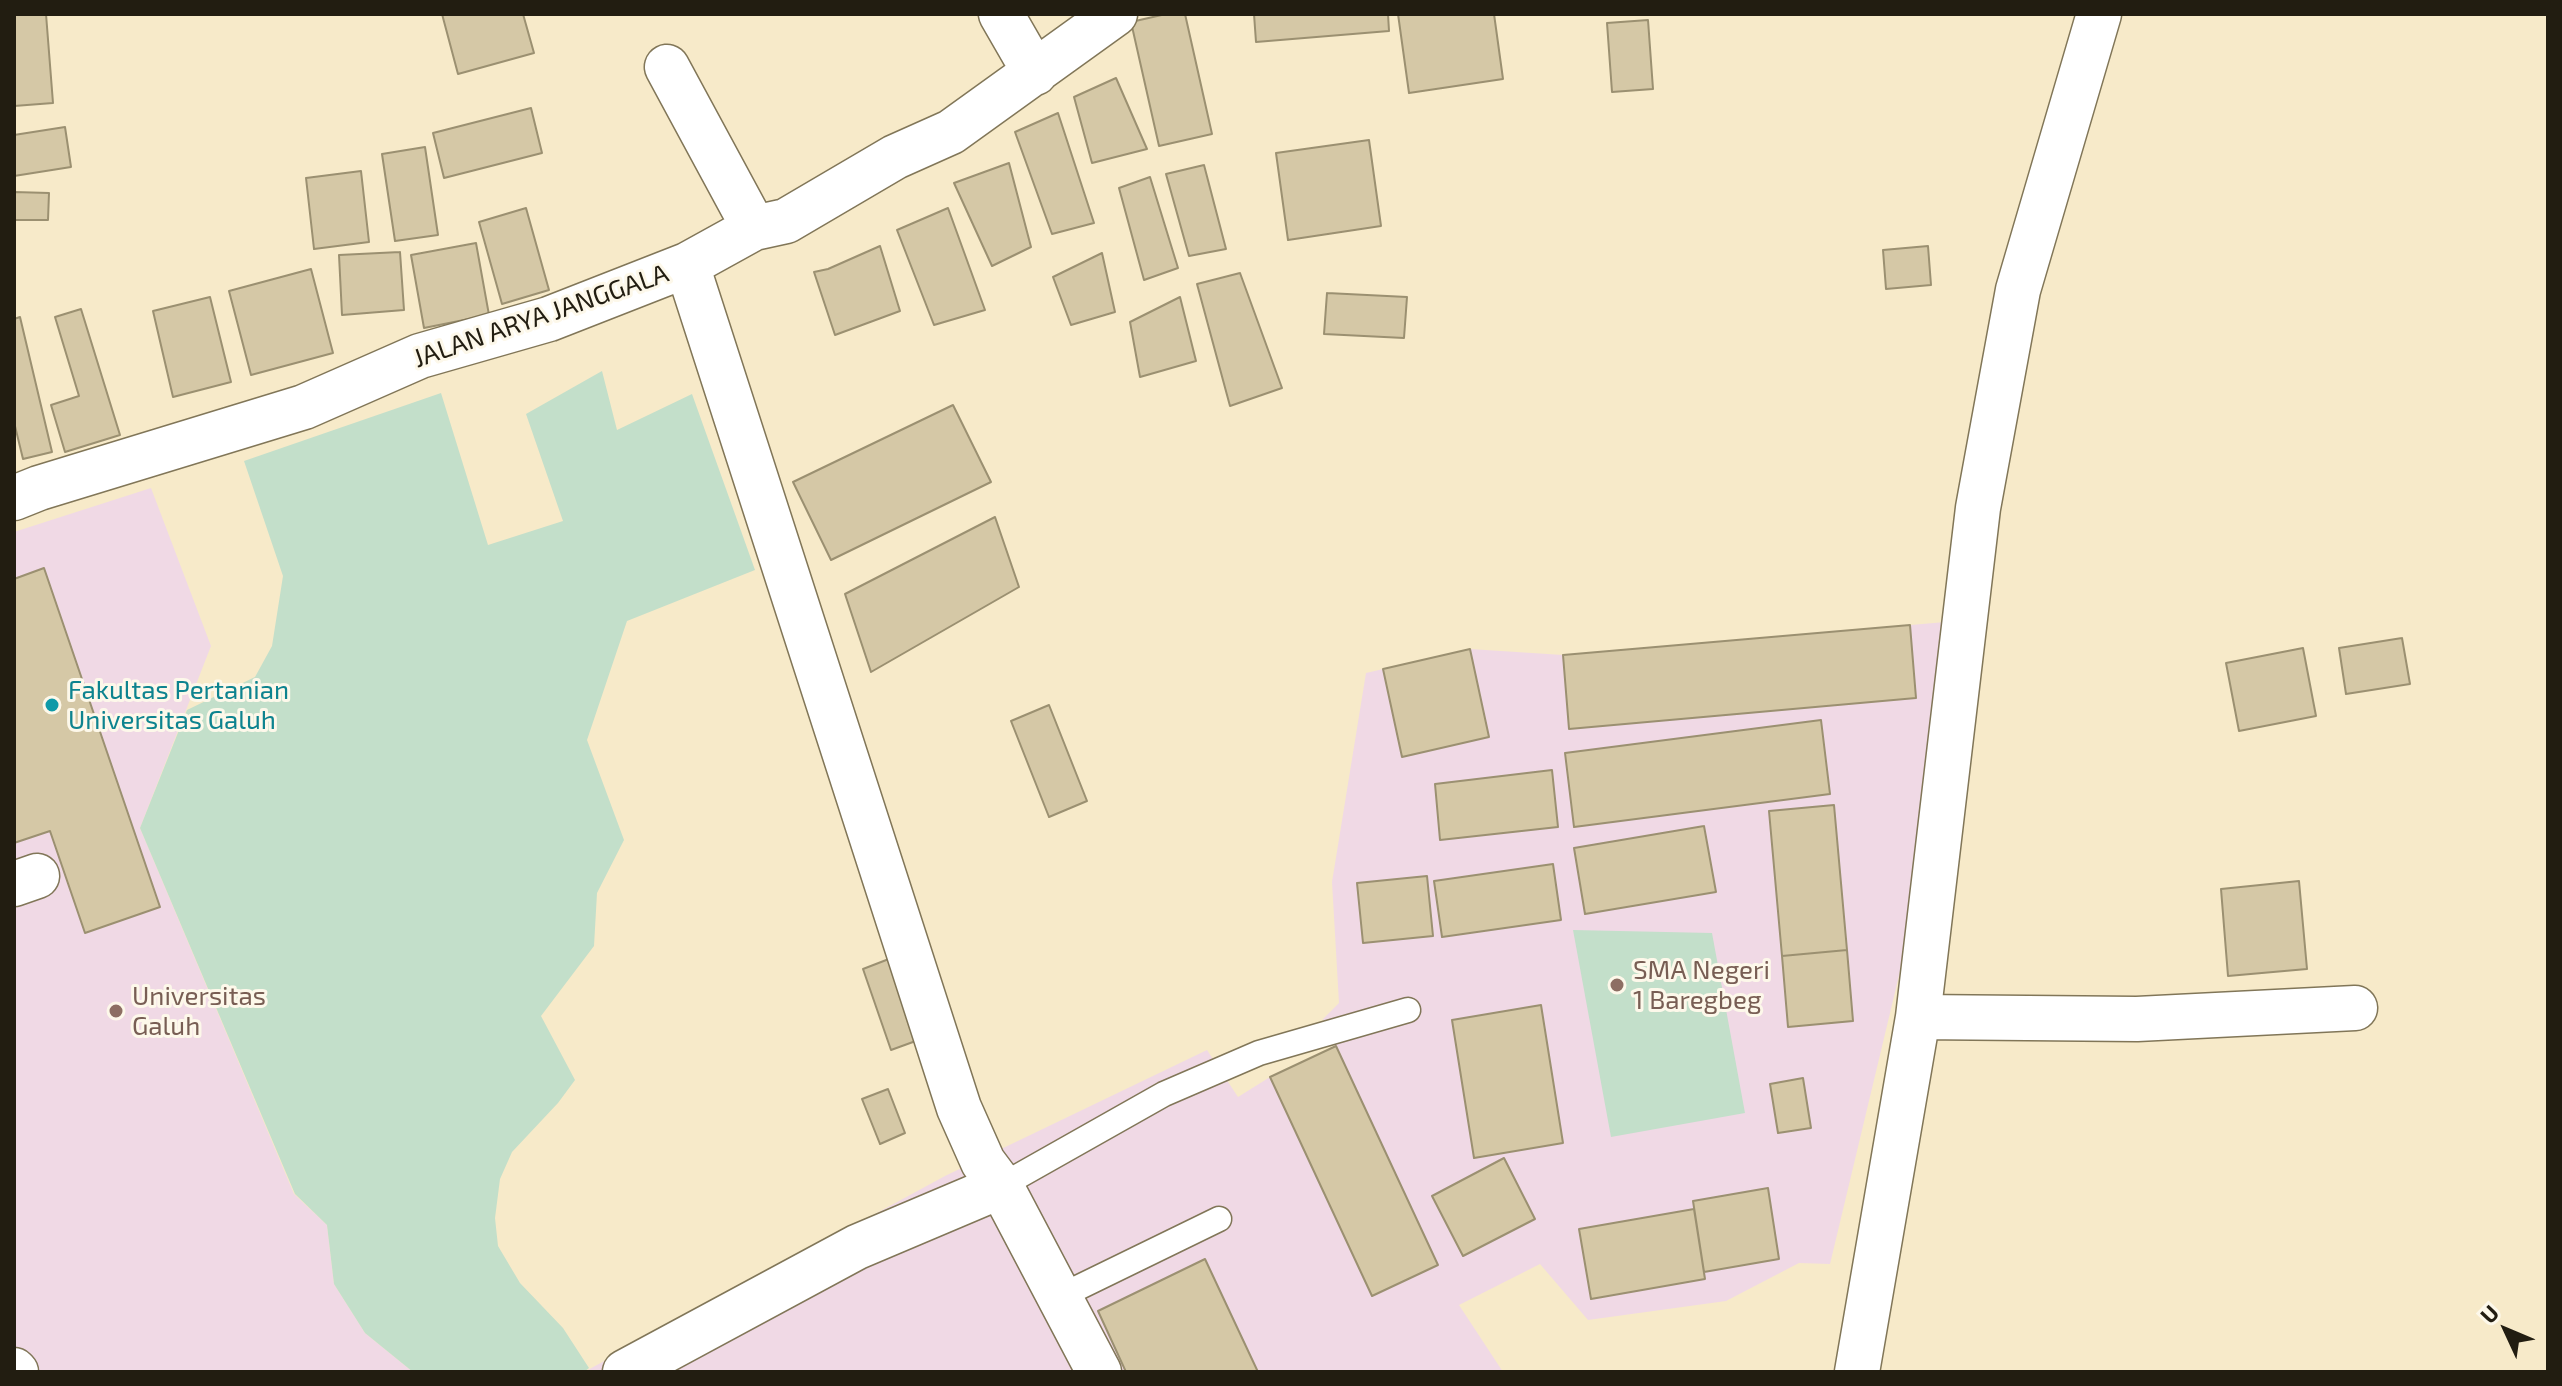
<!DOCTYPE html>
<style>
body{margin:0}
#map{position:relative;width:2562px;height:1386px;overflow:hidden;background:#f7eac9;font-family:"Exo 2",sans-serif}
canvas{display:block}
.frame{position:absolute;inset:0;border:16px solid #221d11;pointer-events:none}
.north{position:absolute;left:2466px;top:1290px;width:80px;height:80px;-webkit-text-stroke:6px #fdf8ea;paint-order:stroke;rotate:314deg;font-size:22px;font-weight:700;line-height:32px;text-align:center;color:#221d11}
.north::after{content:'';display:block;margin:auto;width:28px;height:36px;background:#221d11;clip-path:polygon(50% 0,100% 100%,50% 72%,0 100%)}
</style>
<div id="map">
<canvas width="2562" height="1386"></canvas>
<div class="frame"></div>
<div class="north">U</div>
</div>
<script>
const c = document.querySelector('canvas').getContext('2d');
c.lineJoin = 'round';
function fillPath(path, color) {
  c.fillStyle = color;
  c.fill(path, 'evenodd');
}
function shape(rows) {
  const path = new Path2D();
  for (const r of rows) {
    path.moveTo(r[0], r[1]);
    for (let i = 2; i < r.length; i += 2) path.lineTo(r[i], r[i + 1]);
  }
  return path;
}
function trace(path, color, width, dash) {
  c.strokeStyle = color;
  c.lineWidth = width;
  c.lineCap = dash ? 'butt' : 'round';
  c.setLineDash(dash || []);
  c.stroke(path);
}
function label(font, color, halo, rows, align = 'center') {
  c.font = font + ' "Exo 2",sans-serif';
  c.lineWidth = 6;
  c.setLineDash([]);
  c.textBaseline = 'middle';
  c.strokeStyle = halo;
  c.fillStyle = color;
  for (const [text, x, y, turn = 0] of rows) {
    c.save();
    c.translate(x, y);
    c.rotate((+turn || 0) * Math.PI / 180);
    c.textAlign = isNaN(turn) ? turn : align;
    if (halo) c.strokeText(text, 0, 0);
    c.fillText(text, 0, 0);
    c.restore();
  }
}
const education = shape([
 [151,488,211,646,140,828,294,1194,327,1225,334,1284,365,1333,413,1372,14,1372,14,532],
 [1957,621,1945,713,1901,967,1830,1264,1799,1263,1726,1301,1588,1320,1540,1264,1459,1305,1503,1372,584,1372,945,1176,1207,1050,1238,1097,1270,1077,1335,1046,1323,1019,1339,1003,1332,882,1366,673,1470,649,1563,655]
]);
const green = shape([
 [602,371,617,430,692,394,755,570,627,621,587,740,624,840,597,893,594,946,541,1016,575,1080,558,1103,512,1152,500,1179,495,1218,498,1246,520,1283,563,1328,589,1368,584,1372,413,1372,365,1333,334,1284,327,1225,295,1194,140,828,187,710,255,677,272,646,283,576,244,461,441,393,488,545,563,521,526,414],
 [1573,930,1712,933,1745,1113,1611,1137]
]);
const building = shape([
 [14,14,46,14,53,103,14,106,14,14],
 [442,14,523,14,534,53,458,74,442,14],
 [1166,14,1185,14,1212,134,1159,146,1131,22,1166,14],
 [1254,14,1388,14,1389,31,1256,42,1254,14],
 [1398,14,1494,14,1503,79,1409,93,1398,14],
 [1648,20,1653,89,1612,92,1607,23,1648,20],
 [1116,78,1147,149,1092,163,1074,97,1116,78],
 [531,108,542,153,444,178,433,133,531,108],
 [1058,113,1094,223,1052,234,1015,132,1058,113],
 [65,127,71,167,14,176,14,135,65,127],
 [1369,140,1381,226,1288,240,1276,153,1369,140],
 [425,147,438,235,395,241,382,154,425,147],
 [1009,163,1031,247,992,266,954,183,1009,163],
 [1204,165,1226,249,1189,256,1166,174,1204,165],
 [361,171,369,242,314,249,306,178,361,171],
 [1150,177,1178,268,1144,280,1119,188,1150,177],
 [14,192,49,193,48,220,14,220,14,192],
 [526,208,549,290,502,304,479,222,526,208],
 [948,208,985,310,934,325,897,230,948,208],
 [476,243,489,315,424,328,411,255,476,243],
 [880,246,900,311,835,335,814,272,828,269,880,246],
 [1928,246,1931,285,1886,289,1883,250,1928,246],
 [400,252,404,310,342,315,339,255,400,252],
 [1102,253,1115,312,1071,325,1053,277,1102,253],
 [311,269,333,353,251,375,229,291,311,269],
 [1240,273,1282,388,1230,406,1197,284,1240,273],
 [1327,293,1407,297,1404,338,1324,334,1327,293],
 [210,297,231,382,173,397,153,311,210,297],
 [1180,297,1196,361,1140,377,1130,322,1180,297],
 [81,309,120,435,65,452,51,405,79,396,55,317,81,309],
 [20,317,52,452,23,459,14,422,14,319,20,317],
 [953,405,991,482,831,560,793,482,953,405],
 [995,517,1019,587,871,672,845,594,995,517],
 [44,568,160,907,85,933,50,831,14,843,14,579,44,568],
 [1910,625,1916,698,1569,729,1563,655,1910,625],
 [2402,638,2410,684,2346,694,2339,648,2402,638],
 [2303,648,2316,716,2239,731,2226,663,2303,648],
 [1470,649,1489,737,1402,757,1383,669,1470,649],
 [1049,705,1087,801,1049,817,1011,721,1049,705],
 [1821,720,1830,794,1574,827,1565,753,1821,720],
 [1552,770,1558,827,1440,840,1435,784,1552,770],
 [1834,805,1847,950,1782,956,1769,811,1834,805],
 [1704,826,1716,892,1585,914,1574,848,1704,826],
 [1553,864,1561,920,1442,937,1434,881,1553,864],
 [1427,876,1433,936,1363,943,1357,883,1427,876],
 [2299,881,2307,969,2228,976,2221,889,2299,881],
 [1847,950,1853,1021,1788,1027,1782,956,1847,950],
 [894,957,924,1038,891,1050,863,969,894,957],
 [1541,1005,1563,1143,1474,1158,1452,1020,1541,1005],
 [1336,1046,1438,1265,1372,1296,1270,1077,1336,1046],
 [1803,1078,1811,1128,1778,1133,1770,1084,1803,1078],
 [888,1089,905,1133,880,1144,862,1099,888,1089],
 [1504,1158,1535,1219,1463,1256,1432,1196,1504,1158],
 [1768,1188,1779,1259,1704,1272,1693,1201,1768,1188],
 [1694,1209,1705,1279,1591,1299,1579,1229,1694,1209],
 [1205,1259,1258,1372,1126,1372,1098,1311,1205,1259]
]);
const lane = shape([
 [1001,1186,1164,1094,1259,1053,1408,1010],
 [1059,1297,1219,1219]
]);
const street = shape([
 [1001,14,1035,73],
 [667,67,754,228],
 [687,265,959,1108,983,1162,1001,1186,1099,1372],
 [14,498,39,488,304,407,420,356,549,319,687,265,754,228,786,221,895,157,951,132,1115,14],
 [14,884,37,876],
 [1918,1017,2137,1019,2355,1008],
 [14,1370,16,1372],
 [625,1372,857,1247,1001,1186],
 [1857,1372,1918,1017,1978,508,2018,290,2099,14]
]);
const markers = [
 [52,705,8,"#0f9aa8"],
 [1617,985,8,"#8d6e63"],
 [116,1011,8,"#8d6e63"]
];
const streetNames = [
 ["JALAN ARYA JANGGALA",541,316,-19]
];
const cultureNames = [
 ["Fakultas Pertanian",68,690],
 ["Universitas Galuh",68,720]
];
const educationNames = [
 ["SMA Negeri",1633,970],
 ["1 Baregbeg",1633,1000],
 ["Universitas",132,996],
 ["Galuh",132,1026]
];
fillPath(education, '#f0d9e5');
fillPath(green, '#c3dfca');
fillPath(building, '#d5c8a6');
trace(building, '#9b9071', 2);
trace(lane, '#817658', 27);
trace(street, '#817658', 47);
trace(lane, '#fff', 24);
trace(street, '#fff', 44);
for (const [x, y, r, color] of markers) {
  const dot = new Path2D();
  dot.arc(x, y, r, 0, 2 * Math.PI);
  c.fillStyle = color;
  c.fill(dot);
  trace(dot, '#fdf8ea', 3);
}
label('26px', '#221d11', '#fdf8ea', streetNames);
label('26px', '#0d838f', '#fdf8ea', cultureNames, 'left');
label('26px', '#785e54', '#fdf8ea', educationNames, 'left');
</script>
